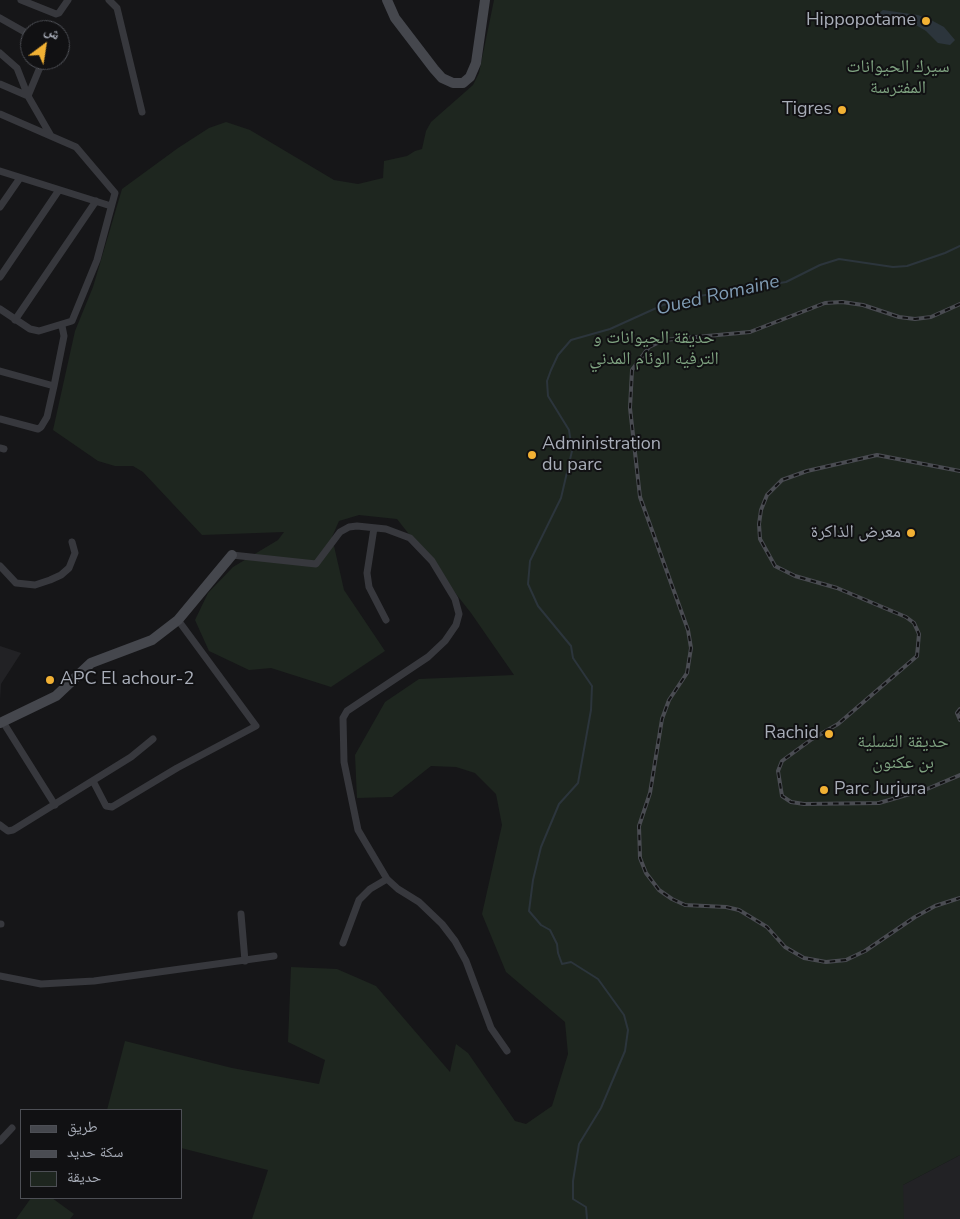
<!DOCTYPE html>
<meta charset="utf-8">
<style>
body{margin:0}
#map{position:relative;width:960px;height:1219px;overflow:hidden;background:#161618;font-family:"Nunito Sans","Noto Naskh Arabic",sans-serif}
canvas{display:block}
.legend{position:absolute;left:20px;top:1109px;width:162px;height:90px;box-sizing:border-box;background:#111113;border:1px solid #4d4f55;margin:0;padding:6px 9px;list-style:none;font-size:15px;color:#a8adb8}
.legend li{display:flex;align-items:center;gap:10px;height:25px}
.legend b{width:25px;border:1px solid #4d4f55}
.north{position:absolute;left:20px;top:20px;width:50px;height:50px;box-sizing:border-box;background:#111113;border:1px solid #4d4f55;border-radius:50%;rotate:31deg;font-size:14px;font-weight:700;line-height:20px;text-align:center;color:#a8adb8}
.north::after{content:'';display:block;margin:auto;width:18px;height:22px;background:#f2b134;clip-path:polygon(50% 0,100% 100%,50% 72%,0 100%)}
</style>
<div id="map">
<canvas width="960" height="1219"></canvas>
<ul class="legend">
<li><b style="height:6px;background:#45474d"></b>طريق</li>
<li><b style="height:6px;background:#4a4c52"></b>سكة حديد</li>
<li><b style="height:14px;background:#1e261f"></b>حديقة</li>
</ul>
<div class="north">ش</div>
</div>
<script>
const c = document.querySelector('canvas').getContext('2d');
c.lineJoin = 'round';
function fillPath(path, color) {
  c.fillStyle = color;
  c.fill(path, 'evenodd');
}
function shape(rows) {
  const path = new Path2D();
  for (const r of rows) {
    path.moveTo(r[0], r[1]);
    for (let i = 2; i < r.length; i += 2) path.lineTo(r[i], r[i + 1]);
  }
  return path;
}
function trace(path, color, width, dash) {
  c.strokeStyle = color;
  c.lineWidth = width;
  c.lineCap = dash ? 'butt' : 'round';
  c.setLineDash(dash || []);
  c.stroke(path);
}
function label(font, color, halo, rows, align = 'center') {
  c.font = font + ' "Nunito Sans","Noto Naskh Arabic",sans-serif';
  c.lineWidth = 4;
  c.setLineDash([]);
  c.textBaseline = 'middle';
  c.strokeStyle = halo;
  c.fillStyle = color;
  for (const [text, x, y, turn = 0] of rows) {
    c.save();
    c.translate(x, y);
    c.rotate((+turn || 0) * Math.PI / 180);
    c.textAlign = isNaN(turn) ? turn : align;
    if (halo) c.strokeText(text, 0, 0);
    c.fillText(text, 0, 0);
    c.restore();
  }
}
const built = shape([
 [0,646,21,653,1,684,0,700],
 [960,1155,960,1219,882,1219,903,1185]
]);
const green = shape([
 [494,0,960,0,960,1155,903,1185,904,1219,252,1219,268,1170,181,1148,181,1110,107,1110,125,1041,232,1068,319,1084,325,1060,288,1042,291,967,337,969,376,986,450,1072,456,1044,468,1053,515,1121,526,1124,552,1106,568,1054,565,1022,506,972,482,914,502,825,496,794,475,773,456,767,431,766,392,797,357,798,355,755,385,702,419,679,514,675,471,613,397,519,359,515,339,521,332,537,344,590,385,651,331,687,271,668,249,670,209,651,195,620,208,593,233,567,278,540,284,532,202,535,143,472,133,466,115,466,98,461,53,430,75,331,93,287,122,189,178,148,209,128,226,122,250,130,334,180,358,184,383,178,384,161,407,156,415,151,422,149,426,131,431,122,473,85,479,73],
 [31,1198,52,1198,74,1214,70,1219,16,1219]
]);
const water = shape([
 [883,10,918,15,931,20,944,27,955,40,950,45,938,43,926,31,909,21,880,19,878,16,879,13]
]);
const stream = shape([
 [587,1219,586,1207,573,1199,573,1181,579,1144,601,1108,625,1051,628,1030,624,1015,598,979,571,962,562,964,558,953,557,944,550,930,541,925,529,911,533,880,541,847,559,804,578,783,591,710,592,686,573,658,571,646,538,606,528,584,530,561,561,498,572,451,569,430,548,396,547,381,551,370,558,355,571,340,610,329,663,305,693,297,786,282,820,265,839,259,893,267,907,266,945,253,960,246]
]);
const street = shape([
 [21,0,56,14,59,13,68,0],
 [109,0,117,8,142,112],
 [0,18,30,35],
 [0,53,17,68,28,96],
 [0,84,28,96,51,136],
 [28,96,43,60],
 [0,114,76,147,115,193,97,260,72,321,39,331,30,329,0,309],
 [0,171,111,206],
 [0,207,20,178],
 [0,277,59,190],
 [15,320,96,201],
 [0,371,54,386],
 [0,419,38,429,41,427,47,417,54,386,64,336,62,326],
 [0,448,4,449],
 [374,528,367,573,369,587,386,620],
 [232,555,316,564,340,532,349,527,357,526,386,529,410,538,432,561,455,599,459,614,456,625,445,641,428,657,347,711,343,718,344,762,358,830,387,879,398,889,419,902,442,924,455,941,466,961,491,1028,507,1051],
 [0,566,16,583,35,585,50,580,61,575,69,568,75,553,72,542],
 [3,722,55,805],
 [93,781,106,806,112,807,177,768,256,726,178,620],
 [0,825,8,831,13,830,131,757,153,739],
 [241,914,245,961],
 [0,924,1,924],
 [343,943,359,900,370,889,387,879],
 [0,976,41,984,94,981,274,956],
 [0,1141,12,1128]
]);
const secondary = shape([
 [387,0,395,18,434,69,442,78,453,83,463,83,470,77,476,63,485,0],
 [0,723,56,696,91,663,152,640,178,620,232,555]
]);
const rail = shape([
 [960,304,931,317,915,319,899,317,863,305,842,302,825,303,750,332,664,340,649,347,632,370,630,408,640,497,688,630,691,648,687,673,669,700,662,719,650,793,639,826,640,858,646,873,659,890,672,899,685,905,726,907,739,910,767,927,785,947,804,958,826,962,846,960,865,951,915,917,935,906,960,898],
 [960,471,877,455,807,471,782,480,767,495,761,510,759,524,760,539,775,566,795,576,837,588,906,617,914,623,919,634,917,656,838,724,812,739,782,761,778,771,782,796,791,802,804,804,879,803,927,789,960,775],
 [960,709,957,713,960,720]
]);
const markers = [
 [926,21,5,"#f2b134"],
 [842,110,5,"#f2b134"],
 [532,455,5,"#f2b134"],
 [911,533,5,"#f2b134"],
 [50,680,5,"#f2b134"],
 [829,734,5,"#f2b134"],
 [824,790,5,"#f2b134"]
];
const poiNames = [
 ["Hippopotame",916,21],
 ["Tigres",832,110],
 ["Administration",542,445,"left"],
 ["du parc",542,466,"left"],
 ["معرض الذاكرة",901,533],
 ["APC El achour-2",60,680,"left"],
 ["Rachid",819,734],
 ["Parc Jurjura",834,790,"left"]
];
const parkNames = [
 ["سيرك الحيوانات",898,68],
 ["المفترسة",898,89],
 ["حديقة الحيوانات و",654,339],
 ["الترفيه الوئام المدني",654,360],
 ["حديقة التسلية",903,743],
 ["بن عكنون",903,764]
];
const waterNames = [
 ["Oued Romaine",718,296,-13]
];
fillPath(built, '#222225');
fillPath(green, '#1e261f');
fillPath(water, '#2c353c');
trace(stream, '#2c353c', 2);
trace(street, '#37383d', 7);
trace(secondary, '#45474d', 10);
trace(rail, '#4a4c52', 4);
trace(rail, '#111113', 2, [5.5]);
for (const [x, y, r, color] of markers) {
  const dot = new Path2D();
  dot.arc(x, y, r, 0, 2 * Math.PI);
  c.fillStyle = color;
  c.fill(dot);
  trace(dot, '#111113', 2);
}
label('18px', '#a8adb8', '#111113', poiNames, 'right');
label('18px', '#7fa381', '#111113', parkNames);
label('italic 19px', '#7f9bb3', '#111113', waterNames);
</script>
